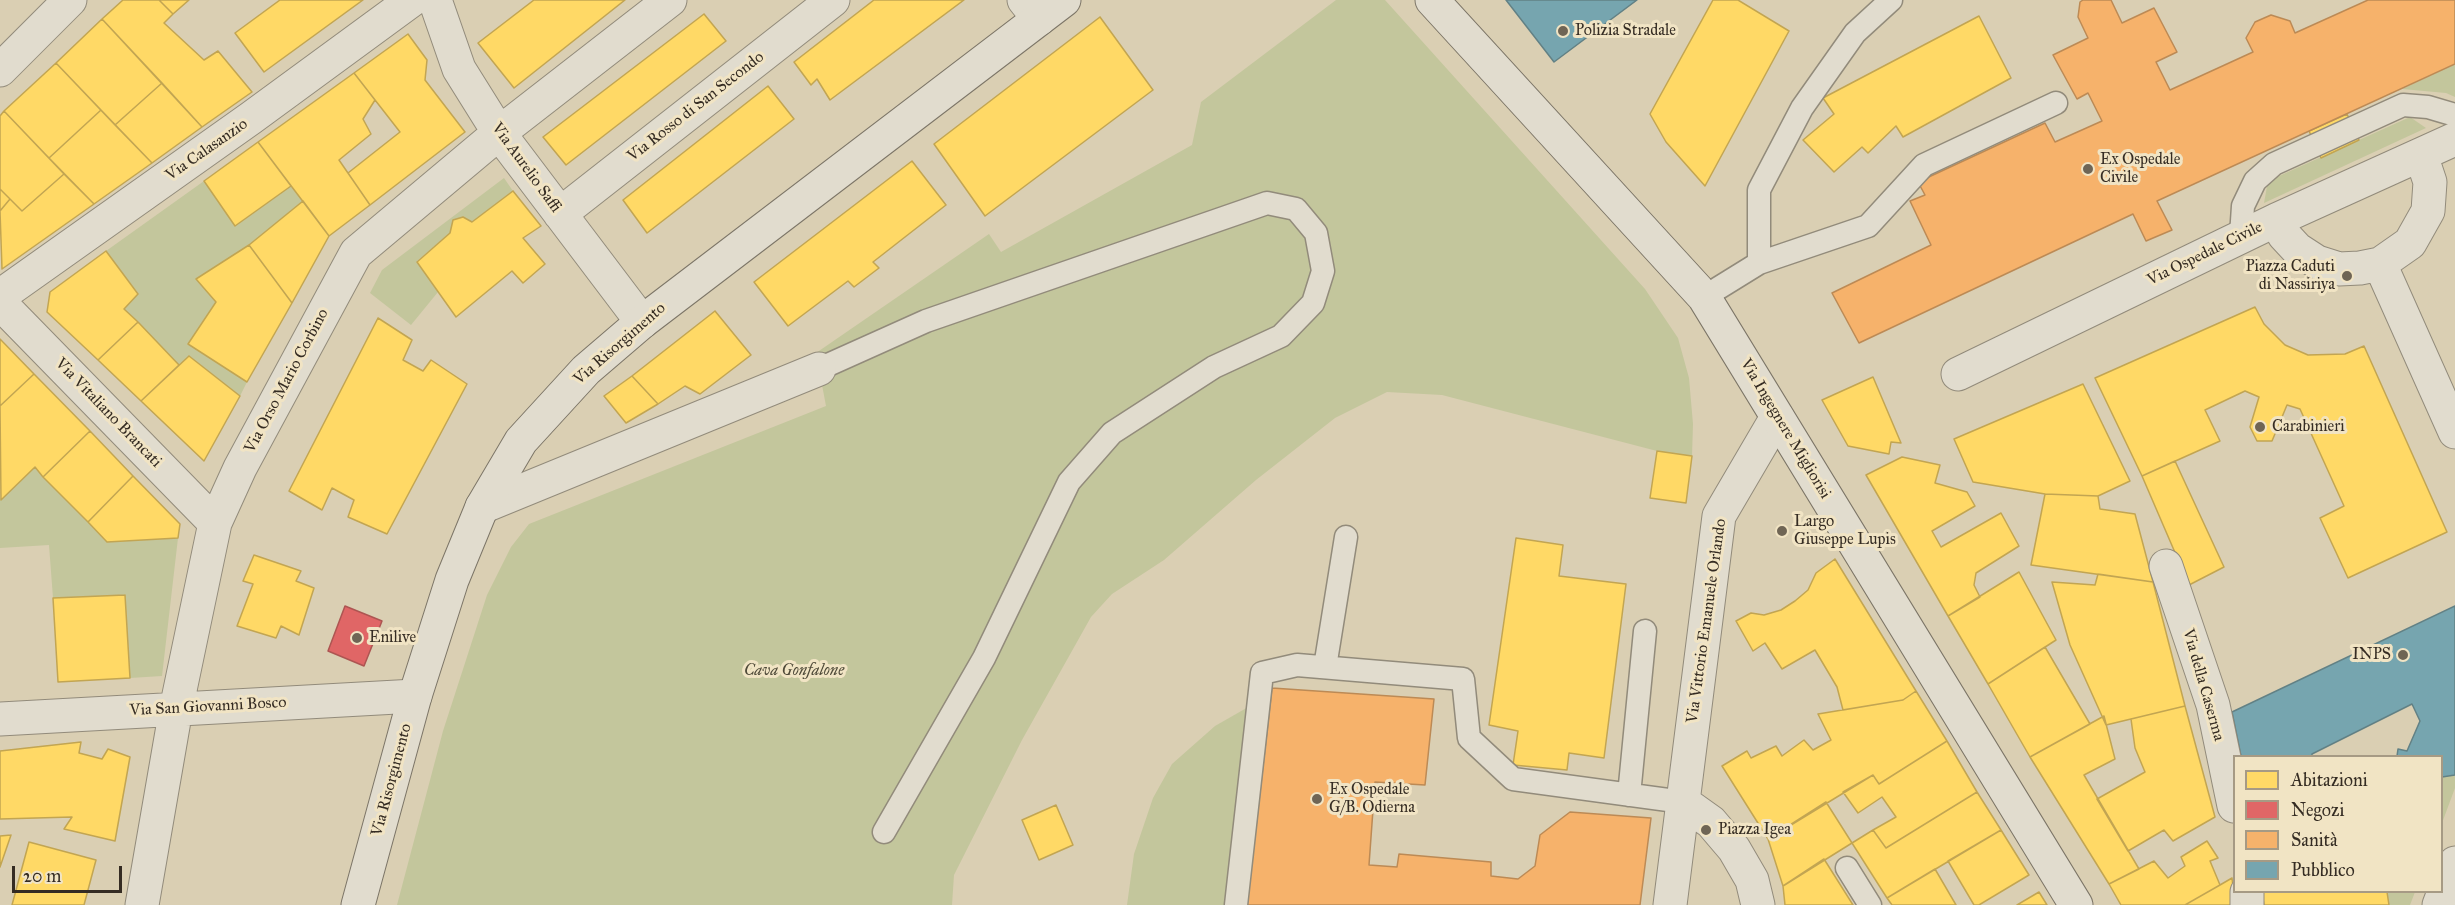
<!DOCTYPE html>
<meta charset="utf-8">
<style>
body{margin:0}
#map{position:relative;width:2455px;height:905px;overflow:hidden;background:#dacfb3;font-family:"IM FELL Great Primer",serif}
canvas{display:block}
.legend{position:absolute;left:2233px;top:755px;width:210px;height:138px;box-sizing:border-box;background:#f1e4c4;border:2px solid #a69a84;margin:0;padding:8px 10px;list-style:none;font-size:18px;color:#352c23}
.legend li{display:flex;align-items:center;gap:12px;height:30px}
.legend b{width:30px;border:2px solid #a69a84}
.scale{position:absolute;left:12px;top:866px;width:110px;height:27px;box-sizing:border-box;border:3px solid #352c23;border-top:0;padding-left:8px;font-size:18px;line-height:21px;white-space:nowrap;color:#352c23;-webkit-text-stroke:4px #f1e4c4;paint-order:stroke}
</style>
<div id="map">
<canvas width="2455" height="905"></canvas>
<ul class="legend">
<li><b style="height:16px;background:#ffd966"></b>Abitazioni</li>
<li><b style="height:16px;background:#e06666"></b>Negozi</li>
<li><b style="height:16px;background:#f6b26b"></b>Sanità</li>
<li><b style="height:16px;background:#76a5af"></b>Pubblico</li>
</ul>
<div class="scale">20 m</div>
</div>
<script>
const c = document.querySelector('canvas').getContext('2d');
c.lineJoin = 'round';
function fillPath(path, color) {
  c.fillStyle = color;
  c.fill(path, 'evenodd');
}
function shape(rows) {
  const path = new Path2D();
  for (const r of rows) {
    path.moveTo(r[0], r[1]);
    for (let i = 2; i < r.length; i += 2) path.lineTo(r[i], r[i + 1]);
  }
  return path;
}
function trace(path, color, width, dash) {
  c.strokeStyle = color;
  c.lineWidth = width;
  c.lineCap = dash ? 'butt' : 'round';
  c.setLineDash(dash || []);
  c.stroke(path);
}
function label(font, color, halo, rows, align = 'center') {
  c.font = font + ' "IM FELL Great Primer",serif';
  c.lineWidth = 6;
  c.setLineDash([]);
  c.textBaseline = 'middle';
  c.strokeStyle = halo;
  c.fillStyle = color;
  for (const [text, x, y, turn = 0] of rows) {
    c.save();
    c.translate(x, y);
    c.rotate((+turn || 0) * Math.PI / 180);
    c.textAlign = isNaN(turn) ? turn : align;
    if (halo) c.strokeText(text, 0, 0);
    c.fillText(text, 0, 0);
    c.restore();
  }
}
const green = shape([
 [1336,0,1385,0,1645,289,1678,338,1689,378,1693,424,1692,456,1657,451,1442,395,1387,392,1335,418,1256,480,1164,560,1112,594,1091,617,1022,740,954,875,952,905,397,905,443,731,487,595,511,547,529,524,826,406,816,353,989,234,1001,252,1192,145,1201,102],
 [2455,64,2455,97,2446,93,2402,89],
 [2410,117,2426,128,2264,203,2268,181],
 [504,178,513,191,472,222,463,217,453,220,450,233,417,261,438,292,411,325,370,293,382,270],
 [204,181,235,226,291,186,303,201,249,245,197,279,216,302,188,344,247,382,240,396,189,356,179,365,124,309,138,293,106,251],
 [35,467,107,542,178,538,162,676,130,678,125,595,53,598,49,545,0,548,0,499],
 [1250,706,1226,905,1127,905,1134,854,1153,798,1172,764,1215,726],
 [2455,775,2455,788,2442,823,2442,777],
 [2387,892,2415,892,2410,905,2389,905]
]);
const homes = shape([
 [123,0,159,0,173,14,164,23,204,60,218,51,252,92,202,127,102,19,123,0],
 [159,0,189,0,173,14,159,0],
 [280,0,363,0,264,72,235,33,280,0],
 [534,0,625,0,514,88,478,43,534,0],
 [874,0,964,0,830,100,817,79,811,85,794,62,874,0],
 [1713,0,1738,0,1789,31,1705,186,1666,142,1650,114,1713,0],
 [704,14,726,41,566,165,543,137,704,14],
 [1979,16,2011,78,1903,137,1896,126,1868,153,1862,147,1834,172,1803,140,1834,114,1823,98,1979,16],
 [1100,17,1153,90,985,216,934,144,1100,17],
 [102,19,162,83,115,125,56,63,102,19],
 [408,34,427,60,425,80,465,132,370,205,348,173,400,132,354,73,408,34],
 [56,63,101,110,49,158,4,111,56,63],
 [354,73,375,100,363,119,371,134,339,160,370,205,329,236,258,142,354,73],
 [162,83,202,127,152,163,115,125,162,83],
 [768,86,794,119,647,233,623,200,768,86],
 [101,110,152,163,94,204,49,158,101,110],
 [4,111,64,174,22,211,0,189,0,116,4,111],
 [2347,114,2359,140,2321,158,2309,131,2347,114],
 [258,142,291,186,235,226,204,181,258,142],
 [912,161,946,205,873,262,879,268,854,287,848,281,788,326,754,282,912,161],
 [64,174,94,204,2,269,0,211,10,199,22,211,64,174],
 [0,189,10,199,0,211,0,189],
 [513,191,541,226,523,238,545,264,523,283,512,271,456,317,417,262,450,233,453,220,463,217,472,222,513,191],
 [303,201,329,236,292,303,249,245,303,201],
 [249,245,292,303,247,382,188,344,216,302,196,279,249,245],
 [106,251,138,294,124,309,138,322,98,360,47,312,50,292,106,251],
 [2255,307,2264,324,2285,345,2308,355,2345,354,2364,346,2447,532,2348,578,2320,518,2344,506,2300,409,2287,405,2272,441,2257,441,2250,427,2259,397,2245,391,2205,410,2220,441,2142,476,2095,378,2255,307],
 [715,311,751,355,700,394,685,386,658,404,632,376,715,311],
 [378,318,412,340,403,360,423,371,431,360,467,384,387,534,348,517,354,500,332,488,322,510,289,491,378,318],
 [138,322,179,365,141,401,98,360,138,322],
 [0,339,34,374,0,406,0,339],
 [189,356,240,396,204,461,141,401,189,356],
 [34,374,90,431,43,477,35,467,1,500,0,406,34,374],
 [632,376,658,404,626,423,604,396,632,376],
 [1873,377,1901,443,1891,442,1889,454,1848,446,1822,400,1873,377],
 [2083,384,2130,481,2098,496,2045,494,1973,482,1954,439,2083,384],
 [90,431,133,476,88,522,43,477,90,431],
 [1657,451,1692,456,1686,503,1650,498,1657,451],
 [1902,457,1940,465,1935,483,1967,492,1975,506,1932,531,1941,547,2001,513,2019,546,1976,573,1974,585,1980,597,1948,616,1866,475,1902,457],
 [2175,461,2224,567,2189,585,2142,476,2175,461],
 [133,476,180,524,178,538,107,542,88,522,133,476],
 [2045,494,2098,496,2100,509,2135,514,2153,582,2031,565,2045,494],
 [1516,538,1563,545,1559,576,1626,584,1604,758,1569,753,1567,770,1513,765,1518,731,1489,725,1516,538],
 [254,555,301,571,296,581,314,588,299,635,281,626,276,638,237,626,253,584,243,581,254,555],
 [1835,559,1916,691,1903,700,1843,710,1837,687,1815,650,1782,669,1765,643,1753,651,1736,621,1751,613,1764,615,1781,610,1795,601,1808,590,1816,573,1835,559],
 [2019,572,2056,640,1988,684,1948,616,2019,572],
 [2098,574,2153,582,2185,706,2106,725,2070,645,2052,582,2095,585,2098,574],
 [125,595,130,678,58,682,53,598,125,595],
 [2045,647,2090,724,2030,757,1988,684,2045,647],
 [1916,691,1947,741,1879,784,1873,775,1768,839,1722,766,1747,751,1751,758,1776,746,1782,756,1804,740,1813,750,1831,740,1818,714,1903,700,1916,691],
 [2185,706,2215,817,2173,841,2164,830,2128,851,2097,799,2145,772,2135,748,2131,719,2185,706],
 [2104,716,2115,759,2084,775,2139,869,2109,884,2030,757,2104,716],
 [1947,741,1977,792,1886,848,1873,830,1896,817,1882,797,1858,813,1843,792,1873,775,1879,784,1947,741],
 [81,742,79,753,102,759,108,749,130,757,115,841,64,829,72,817,0,819,0,751,81,742],
 [1977,792,2001,830,1887,898,1852,843,1873,830,1886,848,1977,792],
 [1826,802,1852,843,1783,886,1768,839,1826,802],
 [1056,805,1073,845,1039,860,1022,820,1056,805],
 [2001,830,2029,875,1979,905,1974,905,1948,861,2001,830],
 [11,835,0,867,0,836,11,835],
 [2207,841,2218,858,2210,861,2220,885,2185,905,2121,905,2109,884,2154,861,2168,878,2185,866,2181,857,2207,841],
 [29,842,96,860,84,905,12,905,29,842],
 [1824,859,1853,905,1785,905,1783,886,1824,859],
 [1935,869,1956,905,1892,905,1887,898,1935,869],
 [2232,878,2235,905,2185,905,2220,885,2232,878],
 [2039,892,2047,905,2017,905,2039,892],
 [2262,892,2387,892,2389,905,2264,905,2262,892]
]);
const shops = shape([
 [345,606,382,621,364,666,328,651,345,606]
]);
const health = shape([
 [2083,0,2111,0,2122,23,2154,8,2177,52,2156,62,2170,90,2253,52,2246,38,2255,22,2271,15,2290,21,2295,33,2368,0,2455,0,2455,64,2157,201,2172,230,2146,241,2133,214,1859,343,1832,293,1931,245,1910,201,1925,195,1918,182,2045,123,2055,142,2102,121,2088,93,2077,99,2053,55,2088,38,2078,17,2080,2,2083,0],
 [1272,688,1434,699,1425,785,1375,782,1369,865,1397,867,1399,854,1491,862,1491,876,1518,879,1535,866,1540,835,1570,812,1651,818,1640,905,1247,905,1272,688]
]);
const public = shape([
 [1506,0,1637,0,1554,62,1506,0],
 [2455,606,2455,775,2442,777,2442,756,2397,756,2398,749,2407,751,2420,721,2412,704,2312,754,2312,756,2241,756,2232,712,2455,606]
]);
const lane = shape([
 [2241,236,2243,206,2255,181,2274,164,2403,105,2428,107,2455,115],
 [1759,263,1868,226,1924,165,2056,103],
 [1704,297,1759,263,1759,190,1802,108,1855,33,1891,0],
 [819,369,926,321,1267,203,1296,209,1316,233,1323,271,1313,303,1281,336,1214,367,1112,433,1069,482,984,658,884,832],
 [1325,667,1346,537],
 [1629,795,1645,631],
 [1847,868,1870,905],
 [1236,905,1262,673,1297,665,1463,679,1469,738,1513,779,1683,802]
]);
const street = shape([
 [435,0,459,69,499,133,642,322],
 [1024,0,1039,19],
 [0,70,70,0],
 [560,214,833,0],
 [2276,220,2284,235,2297,249,2317,262,2339,269,2360,268,2380,264,2410,243,2428,211,2430,182,2421,155],
 [2380,264,2455,432],
 [0,296,251,118,412,0],
 [0,303,215,523],
 [1958,374,2276,220,2455,139],
 [482,507,819,369],
 [2166,566,2213,705,2234,806],
 [0,719,415,696],
 [1683,802,1711,822,1734,849,1752,880,1758,905],
 [142,905,176,709,215,523,240,468,356,253,499,133,670,0],
 [1670,905,1719,516,1777,417],
 [2247,905,2247,892],
 [2439,905,2455,863]
]);
const secondary = shape([
 [1432,0,1704,297,2076,905],
 [358,905,415,696,452,580,482,507,521,441,586,370,642,322,1064,0]
]);
const markers = [
 [1563,31,6,"#6f6555"],
 [2088,169,6,"#6f6555"],
 [2347,276,6,"#6f6555"],
 [2260,427,6,"#6f6555"],
 [1782,531,6,"#6f6555"],
 [357,638,6,"#6f6555"],
 [2403,655,6,"#6f6555"],
 [1317,799,6,"#6f6555"],
 [1706,830,6,"#6f6555"]
];
const poiNames = [
 ["Polizia Stradale",1575,31],
 ["Ex Ospedale",2100,160],
 ["Civile",2100,178],
 ["Piazza Caduti",2335,267,"right"],
 ["di Nassiriya",2335,285,"right"],
 ["Carabinieri",2272,427],
 ["Largo",1794,522],
 ["Giuseppe Lupis",1794,540],
 ["Enilive",369,638],
 ["INPS",2391,655,"right"],
 ["Ex Ospedale",1329,790],
 ["G/B. Odierna",1329,808],
 ["Piazza Igea",1718,830]
];
const streetNames = [
 ["Via Rosso di San Secondo",696,107,-38],
 ["Via Calasanzio",207,150,-35],
 ["Via Aurelio Saffi",526,168,54],
 ["Via Ospedale Civile",2205,254,-26],
 ["Via Risorgimento",620,344,-41],
 ["Via Orso Mario Corbino",287,381,-62],
 ["Via Vitaliano Brancati",108,413,46],
 ["Via Ingegnere Migliorisi",1785,429,59],
 ["Via Vittorio Emanuele Orlando",1707,621,-82],
 ["Via della Caserma",2203,685,74],
 ["Via San Giovanni Bosco",208,707,-3],
 ["Via Risorgimento",392,780,-75]
];
const parkNames = [
 ["Cava Gonfalone",794,671]
];
fillPath(green, '#c3c69c');
fillPath(homes, '#ffd966');
trace(homes, '#c2a552', 1.5);
fillPath(shops, '#e06666');
trace(shops, '#ad5552', 1.5);
fillPath(health, '#f6b26b');
trace(health, '#bc8a55', 1.5);
fillPath(public, '#76a5af');
trace(public, '#628185', 1.5);
trace(lane, '#928b7b', 25);
trace(street, '#928b7b', 35);
trace(secondary, '#7c7567', 35);
trace(lane, '#e1dcce', 22);
trace(street, '#e1dcce', 33);
trace(secondary, '#e1dcce', 33);
for (const [x, y, r, color] of markers) {
  const dot = new Path2D();
  dot.arc(x, y, r, 0, 2 * Math.PI);
  c.fillStyle = color;
  c.fill(dot);
  trace(dot, '#f1e4c4', 2);
}
label('16px', '#352c23', '#f1e4c4', poiNames, 'left');
label('16px', '#352c23', '#f1e4c4', streetNames);
label('italic 16px', '#4e4938', '#f1e4c4', parkNames);
</script>
